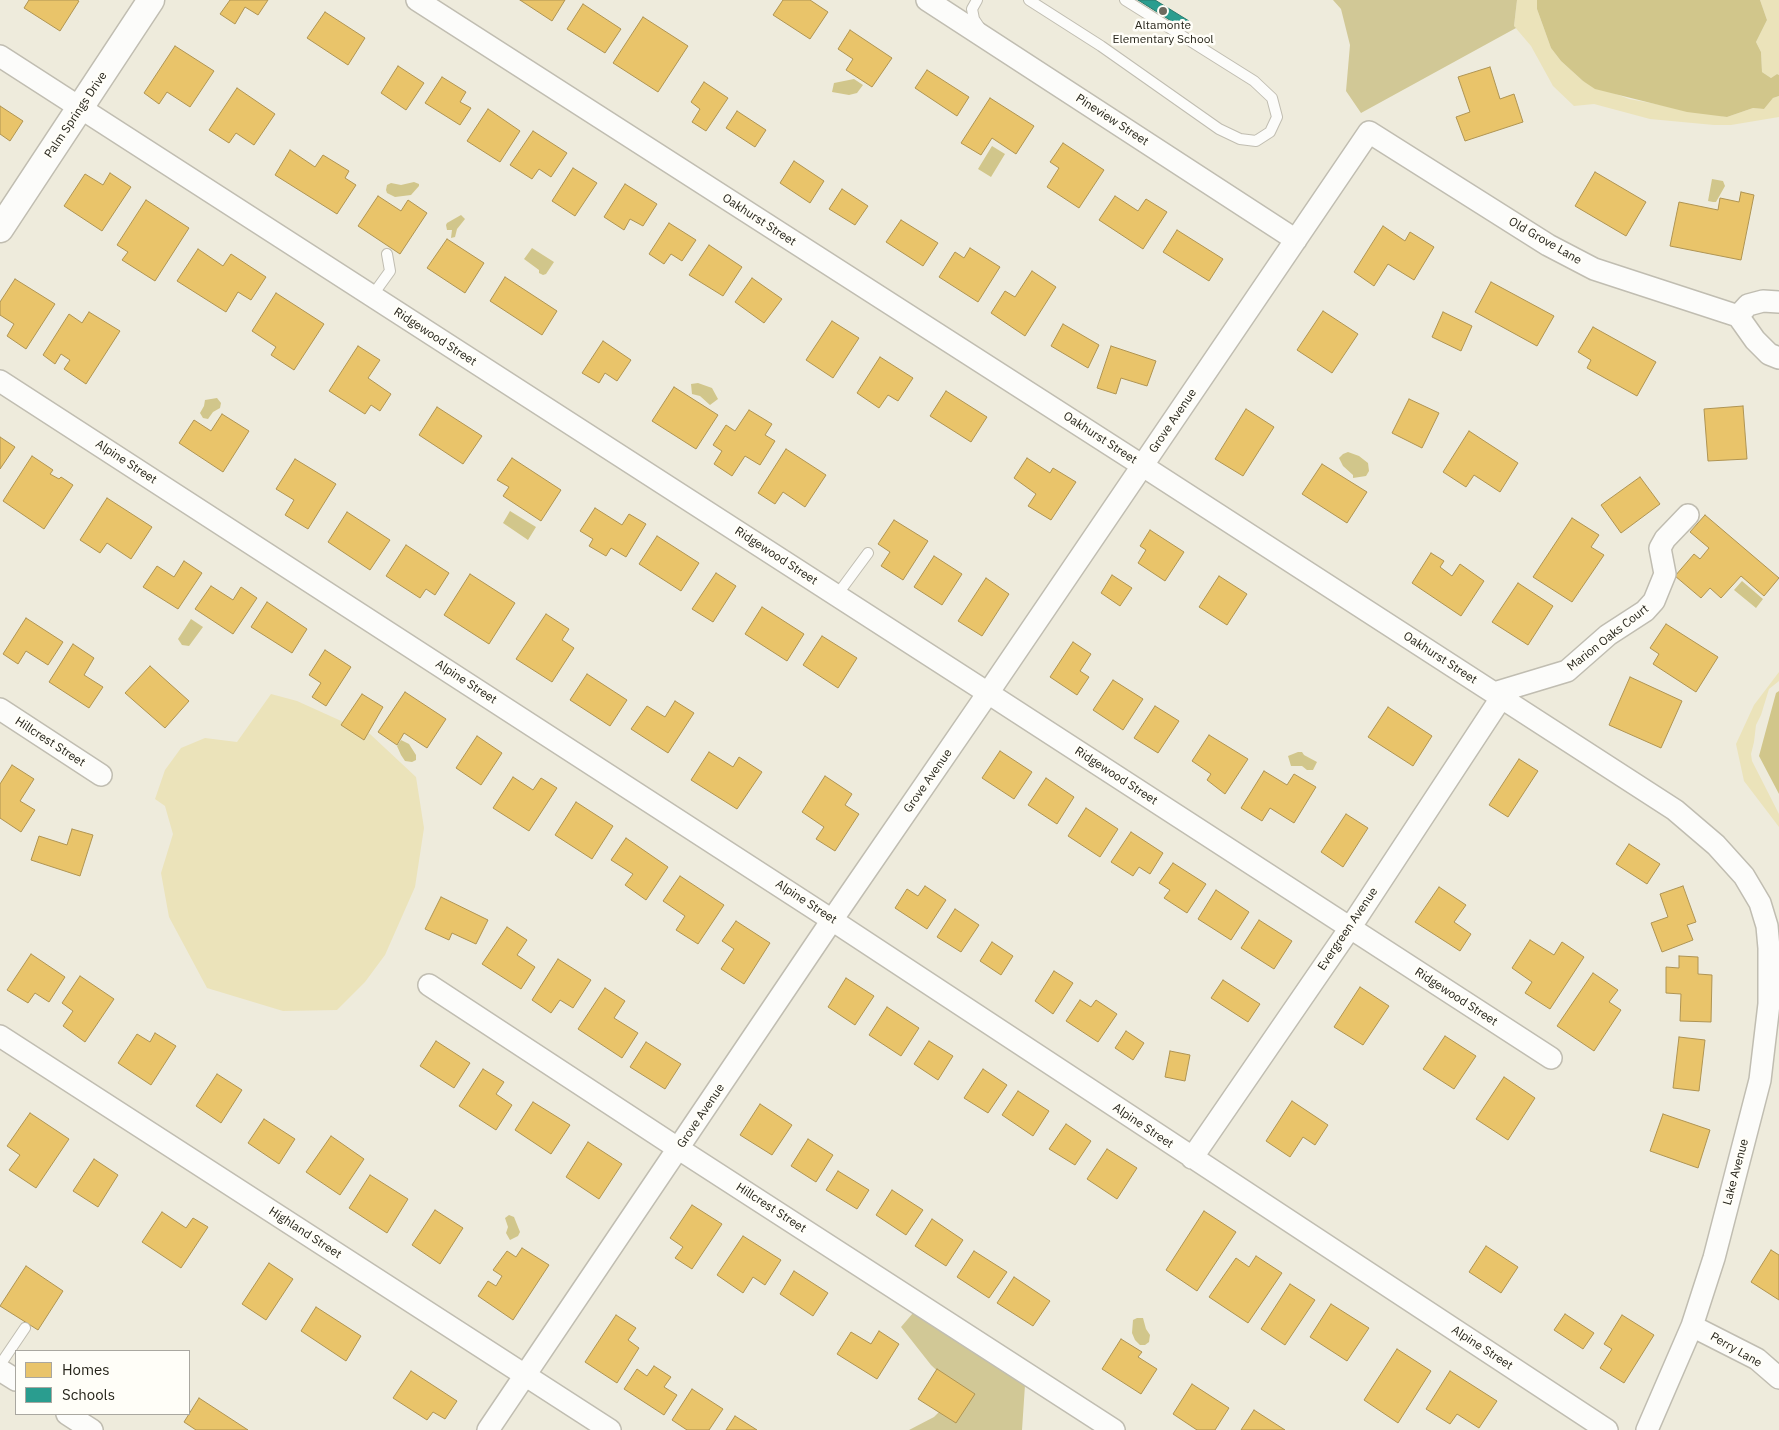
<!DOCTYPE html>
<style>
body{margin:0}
#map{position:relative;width:1779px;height:1430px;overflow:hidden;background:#eeebdc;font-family:"IBM Plex Sans",sans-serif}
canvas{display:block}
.legend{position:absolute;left:15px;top:1350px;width:175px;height:65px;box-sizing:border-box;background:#fffef8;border:1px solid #a9a7a0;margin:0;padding:6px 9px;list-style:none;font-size:15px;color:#27251b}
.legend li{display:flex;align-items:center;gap:10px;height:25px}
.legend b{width:25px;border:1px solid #a9a7a0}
</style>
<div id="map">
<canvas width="1779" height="1430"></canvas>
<ul class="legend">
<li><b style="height:14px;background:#e9c46a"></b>Homes</li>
<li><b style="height:14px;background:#2a9d8f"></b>Schools</li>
</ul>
</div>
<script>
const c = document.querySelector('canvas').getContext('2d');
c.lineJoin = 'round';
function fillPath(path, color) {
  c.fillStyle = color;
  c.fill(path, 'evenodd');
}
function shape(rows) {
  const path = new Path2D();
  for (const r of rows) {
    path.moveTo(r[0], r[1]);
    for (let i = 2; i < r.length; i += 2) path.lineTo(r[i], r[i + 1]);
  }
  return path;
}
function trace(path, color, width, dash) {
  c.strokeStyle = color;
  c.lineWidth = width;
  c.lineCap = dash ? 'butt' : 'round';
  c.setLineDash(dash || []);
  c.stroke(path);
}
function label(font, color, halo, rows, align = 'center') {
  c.font = font + ' "IBM Plex Sans",sans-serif';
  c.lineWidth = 5;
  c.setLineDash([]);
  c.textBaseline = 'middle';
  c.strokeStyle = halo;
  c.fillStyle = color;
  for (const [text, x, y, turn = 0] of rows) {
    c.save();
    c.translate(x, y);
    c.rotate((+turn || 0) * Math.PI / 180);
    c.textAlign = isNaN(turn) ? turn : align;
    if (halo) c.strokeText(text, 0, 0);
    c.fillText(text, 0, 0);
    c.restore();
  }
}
const green = shape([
 [1517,0,1537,0,1537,9,1551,48,1561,61,1583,81,1629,99,1727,117,1753,108,1764,109,1773,98,1779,96,1779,117,1731,125,1714,125,1650,119,1594,104,1574,106,1553,86,1531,46,1514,26],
 [1760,0,1779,0,1779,75,1777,74,1771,78,1762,72,1761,52,1756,42,1767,20],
 [1779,672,1779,681,1769,689,1761,715,1756,725,1754,742,1751,754,1752,761,1779,814,1779,827,1744,781,1736,744,1754,705],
 [271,694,297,701,370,734,416,777,424,828,415,887,385,955,365,982,337,1010,283,1011,207,988,169,917,161,873,173,834,165,806,155,799,165,770,181,748,205,738,237,742]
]);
const forest = shape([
 [1333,0,1517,0,1514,26,1516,28,1361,113,1346,91,1350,45,1341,9],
 [913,1313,1025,1385,1022,1430,909,1430,934,1417,959,1392,931,1365,901,1327]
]);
const water = shape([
 [1537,0,1760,0,1767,20,1756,42,1761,52,1762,72,1771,78,1777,74,1779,75,1779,96,1773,98,1764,109,1753,108,1727,117,1687,112,1595,89,1583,81,1561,61,1551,48,1537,9],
 [854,79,863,85,857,93,849,95,832,92,834,83],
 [992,146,1005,154,991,177,978,169],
 [1712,179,1723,181,1725,186,1716,202,1713,202,1708,201],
 [414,182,419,184,419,186,411,195,395,197,387,193,386,190,387,185,391,183,401,185],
 [461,215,465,219,457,229,455,237,451,238,452,230,447,230,446,225,447,223],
 [532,248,554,262,546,274,543,275,539,273,539,270,524,259],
 [698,383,712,388,718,399,710,405,700,396,692,394,691,384],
 [217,398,221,403,220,408,213,412,208,419,203,418,200,413,204,406,205,400],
 [1348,452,1359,456,1368,463,1369,471,1366,476,1353,478,1353,475,1343,466,1339,458,1343,454],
 [510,511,536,527,528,540,503,523],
 [1742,581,1763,599,1756,608,1734,590],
 [191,619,203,627,189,646,182,645,178,639],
 [1779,691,1779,794,1759,756,1776,693],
 [401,740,409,744,416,755,416,760,412,762,405,761,401,755,397,746],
 [1298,752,1302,752,1304,755,1317,762,1313,770,1307,770,1302,766,1291,766,1288,756],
 [509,1215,514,1217,520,1232,518,1236,510,1240,506,1233,508,1227,505,1218],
 [1137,1318,1143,1318,1146,1329,1150,1335,1149,1342,1145,1345,1140,1345,1135,1340,1132,1333,1133,1320]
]);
const homes = shape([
 [29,0,77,0,79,1,60,31,24,8,29,0],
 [230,0,268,0,258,15,245,7,235,24,220,14,230,0],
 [520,0,565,0,552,21,520,0],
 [783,0,810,0,828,12,810,39,773,15,783,0],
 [583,4,621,29,605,53,567,29,583,4],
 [325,12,365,38,348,65,307,38,325,12],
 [643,17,688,46,658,92,613,63,643,17],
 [850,30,892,58,872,87,846,70,853,59,838,49,850,30],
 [175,46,214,71,190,107,167,92,159,104,144,93,175,46],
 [398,66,424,83,406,110,381,93,398,66],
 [1490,67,1500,99,1514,94,1523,122,1465,141,1456,117,1470,112,1458,77,1490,67],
 [927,70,969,97,957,116,915,88,927,70],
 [442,77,466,92,460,102,471,108,460,125,425,103,442,77],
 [704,82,728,98,706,131,692,122,700,109,691,102,704,82],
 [237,88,275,114,254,145,236,133,229,143,209,130,237,88],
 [990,98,1034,126,1016,154,992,138,981,155,961,143,990,98],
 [0,106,23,121,10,141,0,134,0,106],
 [488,109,520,131,500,162,467,141,488,109],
 [737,111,766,130,755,147,726,128,737,111],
 [533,131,567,153,551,177,539,169,532,179,510,165,533,131],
 [1063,143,1104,170,1079,208,1047,187,1059,168,1050,162,1063,143],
 [290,150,315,167,323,155,349,171,345,178,356,185,337,214,275,175,290,150],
 [794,161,824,181,810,203,780,183,794,161],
 [573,168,597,183,575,216,552,201,573,168],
 [1595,172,1646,202,1626,236,1575,206,1595,172],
 [110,173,131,187,102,231,64,206,85,174,103,185,110,173],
 [625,184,657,204,643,226,630,219,624,230,604,217,625,184],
 [842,189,868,206,855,225,829,209,842,189],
 [1741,192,1754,195,1741,260,1670,246,1679,202,1718,210,1720,198,1739,202,1741,192],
 [378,196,401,211,408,200,427,213,400,254,358,226,378,196],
 [1115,196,1138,211,1146,199,1167,212,1143,249,1099,220,1115,196],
 [146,200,189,228,155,281,122,260,128,252,117,245,146,200],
 [901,220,938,243,923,266,886,242,901,220],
 [669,223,696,240,682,261,671,254,664,264,649,254,669,223],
 [1383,226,1405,241,1410,232,1434,247,1414,280,1388,264,1374,286,1354,272,1383,226],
 [1177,230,1223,259,1209,281,1163,252,1177,230],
 [447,239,484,263,465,293,427,268,447,239],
 [709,245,742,267,723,296,689,275,709,245],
 [970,248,1000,267,978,302,939,277,955,252,964,258,970,248],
 [198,249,223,266,231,254,266,277,251,300,238,292,226,312,177,281,198,249],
 [1032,271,1056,287,1025,336,991,313,1005,291,1015,297,1032,271],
 [505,277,557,311,542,335,490,301,505,277],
 [752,278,782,299,764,323,735,302,752,278],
 [15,279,55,304,26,349,7,336,14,324,0,315,0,302,15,279],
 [1491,282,1554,316,1537,346,1475,312,1491,282],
 [276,293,324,324,294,370,271,355,276,347,252,331,276,293],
 [1323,311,1358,334,1332,373,1297,350,1323,311],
 [89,312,120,331,86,384,64,369,70,360,61,354,55,364,43,355,69,314,82,323,89,312],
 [1443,312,1472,326,1461,351,1432,337,1443,312],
 [832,321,859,338,833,378,806,360,832,321],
 [1063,324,1099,345,1088,368,1051,346,1063,324],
 [1593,327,1656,362,1637,396,1587,368,1591,360,1578,352,1593,327],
 [603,341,631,360,617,381,605,373,599,383,582,373,603,341],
 [358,346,380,360,368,378,391,394,380,411,371,405,365,414,329,391,358,346],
 [1111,346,1156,361,1147,386,1121,378,1116,394,1097,388,1111,346],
 [880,357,913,378,898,401,888,395,879,408,857,393,880,357],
 [674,387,718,415,696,449,652,421,674,387],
 [946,391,987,417,971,442,930,416,946,391],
 [1409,399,1439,413,1422,448,1392,433,1409,399],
 [1743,406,1747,459,1708,461,1704,409,1743,406],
 [437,407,482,436,463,464,419,435,437,407],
 [1246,409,1274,427,1243,476,1215,459,1246,409],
 [749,410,772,424,765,435,775,441,760,465,745,456,732,476,714,464,722,451,713,445,726,425,735,431,749,410],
 [222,414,249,431,223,472,179,443,194,420,211,431,222,414],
 [1469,431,1518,463,1500,492,1474,475,1466,487,1443,472,1469,431],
 [0,437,15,447,0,469,0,437],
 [786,449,826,475,805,507,783,492,775,504,758,493,786,449],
 [32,456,53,470,50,474,59,479,61,477,73,485,44,529,3,501,32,456],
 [512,458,561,490,541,521,503,496,509,487,497,480,512,458],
 [1027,458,1050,473,1053,468,1076,482,1051,520,1028,506,1036,494,1014,478,1027,458],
 [295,459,336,484,308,529,285,515,294,500,276,489,295,459],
 [1322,464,1367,492,1347,523,1302,494,1322,464],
 [1640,477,1660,504,1621,533,1601,505,1640,477],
 [107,498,152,527,131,559,107,543,100,553,80,540,107,498],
 [595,508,622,525,629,514,646,524,626,557,611,548,606,556,589,546,593,539,580,531,595,508],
 [347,512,390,540,370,570,328,542,347,512],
 [1705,515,1779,578,1764,596,1741,576,1721,598,1710,588,1701,598,1675,576,1694,554,1700,559,1709,548,1690,532,1705,515],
 [1572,518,1599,535,1591,547,1604,555,1572,602,1533,577,1572,518],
 [894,520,928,541,903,580,881,566,890,552,878,544,894,520],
 [1150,530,1184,552,1165,581,1138,563,1146,550,1140,546,1150,530],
 [657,536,699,563,681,591,639,564,657,536],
 [406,545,449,573,435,595,426,589,420,598,386,576,406,545],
 [1431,553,1444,561,1440,567,1452,576,1460,564,1484,581,1461,616,1412,583,1431,553],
 [934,556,962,574,942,605,914,587,934,556],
 [184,561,202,573,178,609,143,587,157,566,174,577,184,561],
 [716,573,736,586,713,622,692,609,716,573],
 [470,574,515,603,489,644,444,615,470,574],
 [1112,575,1132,588,1120,606,1101,593,1112,575],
 [1219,576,1247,594,1227,625,1199,607,1219,576],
 [986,578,1009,594,982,636,958,621,986,578],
 [1518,583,1553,606,1528,645,1492,622,1518,583],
 [211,586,233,600,241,587,257,598,233,634,195,609,211,586],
 [267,602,307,629,292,653,251,627,267,602],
 [762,607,804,634,787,661,745,634,762,607],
 [546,614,569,629,562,640,574,648,552,682,516,659,546,614],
 [26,618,63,642,48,665,26,651,18,664,3,654,26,618],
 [1666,624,1718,657,1696,692,1653,664,1659,654,1650,648,1666,624],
 [822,636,857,658,838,688,803,665,822,636],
 [1073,642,1091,654,1080,671,1089,677,1077,695,1050,677,1073,642],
 [73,644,94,658,84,675,103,687,89,708,49,682,73,644],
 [325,650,351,667,326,706,312,697,321,683,309,675,325,650],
 [150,666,189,701,165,728,125,693,150,666],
 [587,674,627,700,610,726,570,700,587,674],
 [1630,677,1682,701,1661,748,1609,725,1630,677],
 [1113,680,1143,699,1123,730,1093,710,1113,680],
 [405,692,446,719,427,748,404,733,397,745,378,732,405,692],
 [362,694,383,707,364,740,341,725,362,694],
 [675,701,694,713,668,753,631,729,647,706,665,717,675,701],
 [1155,706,1179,721,1158,753,1134,738,1155,706],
 [1388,707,1432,736,1413,766,1368,737,1388,707],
 [1209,735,1248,759,1225,794,1207,780,1211,774,1192,761,1209,735],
 [477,736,502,753,481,785,456,768,477,736],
 [1000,751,1032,772,1014,799,982,778,1000,751],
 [709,752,733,767,739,757,762,772,737,809,691,780,709,752],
 [1519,759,1538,771,1508,817,1489,805,1519,759],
 [12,765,34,779,20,801,35,810,21,832,0,818,0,784,12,765],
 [1264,771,1287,785,1294,774,1316,787,1294,823,1270,808,1262,821,1241,808,1264,771],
 [825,776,852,794,845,805,859,814,835,851,816,839,824,827,802,812,825,776],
 [513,777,533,790,541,778,557,788,529,831,493,808,513,777],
 [1046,778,1074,797,1057,824,1028,805,1046,778],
 [576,802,613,826,592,859,555,835,576,802],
 [1086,808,1118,829,1100,857,1068,836,1086,808],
 [1346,814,1368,828,1343,867,1321,852,1346,814],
 [72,829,93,835,80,876,31,860,39,836,67,845,72,829],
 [1131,832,1163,853,1150,874,1139,867,1133,876,1111,862,1131,832],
 [626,838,668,867,646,900,625,885,633,874,611,860,626,838],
 [1629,844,1660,864,1647,884,1616,864,1629,844],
 [1173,863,1206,884,1187,913,1164,898,1170,890,1159,883,1173,863],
 [680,876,724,905,698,944,676,930,685,916,663,901,680,876],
 [925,886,946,900,927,929,895,908,907,889,918,896,925,886],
 [1683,886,1696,922,1687,925,1693,940,1662,952,1651,923,1668,917,1660,894,1683,886],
 [1439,887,1466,905,1454,922,1471,934,1460,951,1415,922,1439,887],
 [1216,890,1249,912,1231,940,1198,919,1216,890],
 [441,897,488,920,476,944,452,933,449,940,425,929,441,897],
 [955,909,979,925,961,952,937,937,955,909],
 [1259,920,1292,941,1274,969,1241,948,1259,920],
 [736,921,770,943,744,984,721,969,734,949,722,941,736,921],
 [507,927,527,940,517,955,535,967,521,989,482,964,507,927],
 [1530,940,1554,955,1562,942,1584,957,1550,1009,1525,993,1532,982,1512,968,1530,940],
 [992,942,1013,956,1001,975,980,961,992,942],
 [31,954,65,977,49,1002,35,993,28,1003,7,990,31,954],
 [1679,956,1698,957,1698,974,1712,975,1711,1022,1680,1021,1681,994,1666,993,1666,967,1679,968,1679,956],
 [558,959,591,980,573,1008,560,1000,551,1013,532,1000,558,959],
 [1054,971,1073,983,1053,1014,1035,1001,1054,971],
 [1593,973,1618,990,1609,1002,1621,1010,1594,1051,1557,1026,1593,973],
 [80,976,114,999,85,1042,63,1026,73,1011,62,1003,80,976],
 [846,978,874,996,855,1025,828,1007,846,978],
 [1223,980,1260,1004,1248,1022,1211,998,1223,980],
 [1360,987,1389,1006,1363,1045,1334,1027,1360,987],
 [605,988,625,1001,614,1018,638,1033,622,1058,578,1029,605,988],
 [1080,1000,1091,1007,1096,1000,1117,1014,1098,1042,1066,1021,1080,1000],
 [887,1007,919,1028,901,1056,869,1035,887,1007],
 [1126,1031,1144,1043,1133,1060,1115,1048,1126,1031],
 [155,1033,176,1046,151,1085,118,1063,137,1034,150,1042,155,1033],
 [1445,1036,1476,1056,1454,1089,1423,1069,1445,1036],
 [1679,1037,1705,1040,1699,1091,1673,1088,1679,1037],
 [436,1041,470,1063,454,1088,420,1066,436,1041],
 [929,1041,953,1056,938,1080,914,1064,929,1041],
 [646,1042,681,1064,665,1089,630,1067,646,1042],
 [1170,1051,1190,1055,1185,1081,1165,1077,1170,1051],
 [483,1069,504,1082,496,1094,512,1105,496,1130,459,1106,483,1069],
 [983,1069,1007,1085,988,1113,964,1098,983,1069],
 [217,1074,242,1090,221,1123,196,1106,217,1074],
 [1504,1077,1535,1098,1508,1140,1476,1119,1504,1077],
 [1018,1091,1049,1111,1033,1136,1002,1115,1018,1091],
 [1292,1101,1328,1125,1315,1145,1303,1137,1290,1157,1266,1141,1292,1101],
 [533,1102,570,1125,551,1154,515,1130,533,1102],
 [760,1104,792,1125,772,1155,740,1135,760,1104],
 [30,1113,69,1139,36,1188,9,1170,20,1155,7,1146,30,1113],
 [1663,1114,1710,1130,1698,1168,1650,1151,1663,1114],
 [264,1119,295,1139,279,1164,248,1143,264,1119],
 [1066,1124,1091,1141,1075,1165,1049,1149,1066,1124],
 [331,1136,364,1159,340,1195,306,1172,331,1136],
 [808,1139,833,1155,816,1182,791,1166,808,1139],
 [588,1142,622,1164,599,1199,566,1177,588,1142],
 [1107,1149,1137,1168,1117,1199,1087,1179,1107,1149],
 [94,1159,118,1175,98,1207,73,1191,94,1159],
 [838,1171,869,1190,857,1209,826,1190,838,1171],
 [370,1175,408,1199,387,1233,349,1208,370,1175],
 [892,1190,923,1210,906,1235,876,1215,892,1190],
 [692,1205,722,1224,692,1269,675,1258,683,1247,670,1238,692,1205],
 [435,1210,463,1228,440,1264,412,1245,435,1210],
 [1204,1211,1236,1232,1197,1291,1166,1270,1204,1211],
 [162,1212,186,1228,193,1218,208,1227,181,1268,142,1242,162,1212],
 [932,1219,963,1240,946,1266,915,1246,932,1219],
 [743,1236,781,1260,765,1285,753,1277,743,1293,717,1275,743,1236],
 [1486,1246,1518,1267,1501,1293,1469,1272,1486,1246],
 [522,1248,549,1265,513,1320,478,1296,488,1281,496,1286,502,1276,493,1270,507,1251,516,1257,522,1248],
 [1771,1250,1779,1255,1779,1300,1751,1282,1771,1250],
 [974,1251,1007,1272,989,1298,957,1277,974,1251],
 [1256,1256,1282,1273,1248,1323,1209,1297,1236,1258,1249,1267,1256,1256],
 [269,1263,293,1279,266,1320,242,1304,269,1263],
 [26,1266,63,1291,38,1330,0,1306,26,1266],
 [794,1271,828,1293,813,1316,780,1294,794,1271],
 [1014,1277,1050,1301,1033,1326,997,1303,1014,1277],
 [1290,1284,1315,1300,1285,1345,1261,1329,1290,1284],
 [1331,1304,1369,1328,1347,1361,1310,1337,1331,1304],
 [316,1307,361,1336,346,1361,301,1331,316,1307],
 [1565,1314,1594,1333,1583,1349,1554,1330,1565,1314],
 [616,1315,636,1328,628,1340,639,1348,617,1383,585,1362,616,1315],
 [1622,1315,1654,1335,1624,1383,1600,1368,1612,1349,1604,1344,1622,1315],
 [879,1331,899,1344,877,1379,837,1354,851,1332,871,1344,879,1331],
 [1121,1339,1142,1352,1138,1357,1157,1369,1141,1394,1102,1369,1121,1339],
 [1397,1349,1431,1371,1398,1423,1364,1400,1397,1349],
 [654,1366,671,1377,664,1387,677,1395,664,1415,624,1389,637,1369,647,1376,654,1366],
 [937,1369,975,1394,956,1423,918,1399,937,1369],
 [411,1371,457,1401,445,1419,433,1412,427,1420,393,1398,411,1371],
 [1450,1371,1497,1401,1479,1428,1457,1414,1450,1424,1426,1409,1450,1371],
 [1192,1384,1229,1408,1215,1430,1197,1430,1173,1414,1192,1384],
 [692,1389,723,1409,709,1430,687,1430,672,1420,692,1389],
 [199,1398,248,1430,196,1430,184,1422,199,1398],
 [1254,1410,1285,1430,1241,1430,1254,1410],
 [735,1416,757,1430,726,1430,735,1416]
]);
const schools = shape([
 [1138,0,1155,0,1189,21,1184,29,1138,0]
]);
const service = shape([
 [977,0,972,9,974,19,980,28],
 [1029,0,1101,46,1219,129,1240,139,1256,141,1270,132,1277,117,1272,98,1254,81,1125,0],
 [372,296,390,271,387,254],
 [837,595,868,553],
 [0,1365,25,1328]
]);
const minor = shape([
 [417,0,1143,466,1675,810,1716,845,1744,876,1760,903,1767,926,1769,948,1769,1004,1760,1080,1714,1258,1692,1326,1647,1430],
 [927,0,1296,240],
 [0,56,988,693,1551,1058],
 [1738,316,1748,305,1763,301,1779,302],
 [0,381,832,920,1607,1430],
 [1494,693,1567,671,1608,635,1645,611,1654,601,1665,574,1660,548,1665,539,1688,515],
 [0,709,101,775],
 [429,985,679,1149,1114,1430],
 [0,1036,610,1430],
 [1192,1158,1350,928,1501,698],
 [1692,1326,1757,1359,1779,1378],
 [0,1370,16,1380],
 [67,1414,92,1430],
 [488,1430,832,920,988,693,1369,132,1548,245,1594,269,1738,316,1755,340,1769,354,1779,358]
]);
const tertiary = shape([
 [0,229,151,0]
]);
const markers = [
 [1163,11,5,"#6d6a5f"]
];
const poiNames = [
 ["Altamonte",1163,26],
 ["Elementary School",1163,40]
];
const streetNames = [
 ["Palm Springs Drive",76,115,-56],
 ["Pineview Street",1112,120,33],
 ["Oakhurst Street",759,220,33],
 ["Old Grove Lane",1545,241,30],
 ["Ridgewood Street",435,337,33],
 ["Grove Avenue",1173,421,-56],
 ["Oakhurst Street",1100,438,33],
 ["Alpine Street",126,462,33],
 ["Ridgewood Street",776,556,33],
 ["Marion Oaks Court",1608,638,-38],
 ["Oakhurst Street",1440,658,33],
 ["Alpine Street",466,682,33],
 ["Hillcrest Street",50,742,33],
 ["Ridgewood Street",1116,776,33],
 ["Grove Avenue",928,781,-55],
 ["Alpine Street",806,902,33],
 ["Evergreen Avenue",1348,929,-56],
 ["Ridgewood Street",1456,997,33],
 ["Grove Avenue",701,1116,-56],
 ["Alpine Street",1143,1126,34],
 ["Lake Avenue",1736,1172,-75],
 ["Hillcrest Street",771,1208,33],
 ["Highland Street",305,1233,33],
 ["Alpine Street",1482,1348,33],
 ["Perry Lane",1736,1350,30]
];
fillPath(green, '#ebe3ba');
fillPath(forest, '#d1c896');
fillPath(water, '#d1c68b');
fillPath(homes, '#e9c46a');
trace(homes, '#af9452', 1);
fillPath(schools, '#2a9d8f');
trace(schools, '#29796c', 1);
trace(service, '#c0bdb1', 12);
trace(minor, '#c0bdb1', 24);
trace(tertiary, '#c0bdb1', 29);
trace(service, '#fcfcfa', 10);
trace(minor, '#fcfcfa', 21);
trace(tertiary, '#fcfcfa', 26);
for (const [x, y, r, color] of markers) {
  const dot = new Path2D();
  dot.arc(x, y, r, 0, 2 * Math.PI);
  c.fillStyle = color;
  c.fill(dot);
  trace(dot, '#fffef8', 2);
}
label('12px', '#27251b', '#fffef8', poiNames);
label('12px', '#27251b', '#fffef8', streetNames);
</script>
